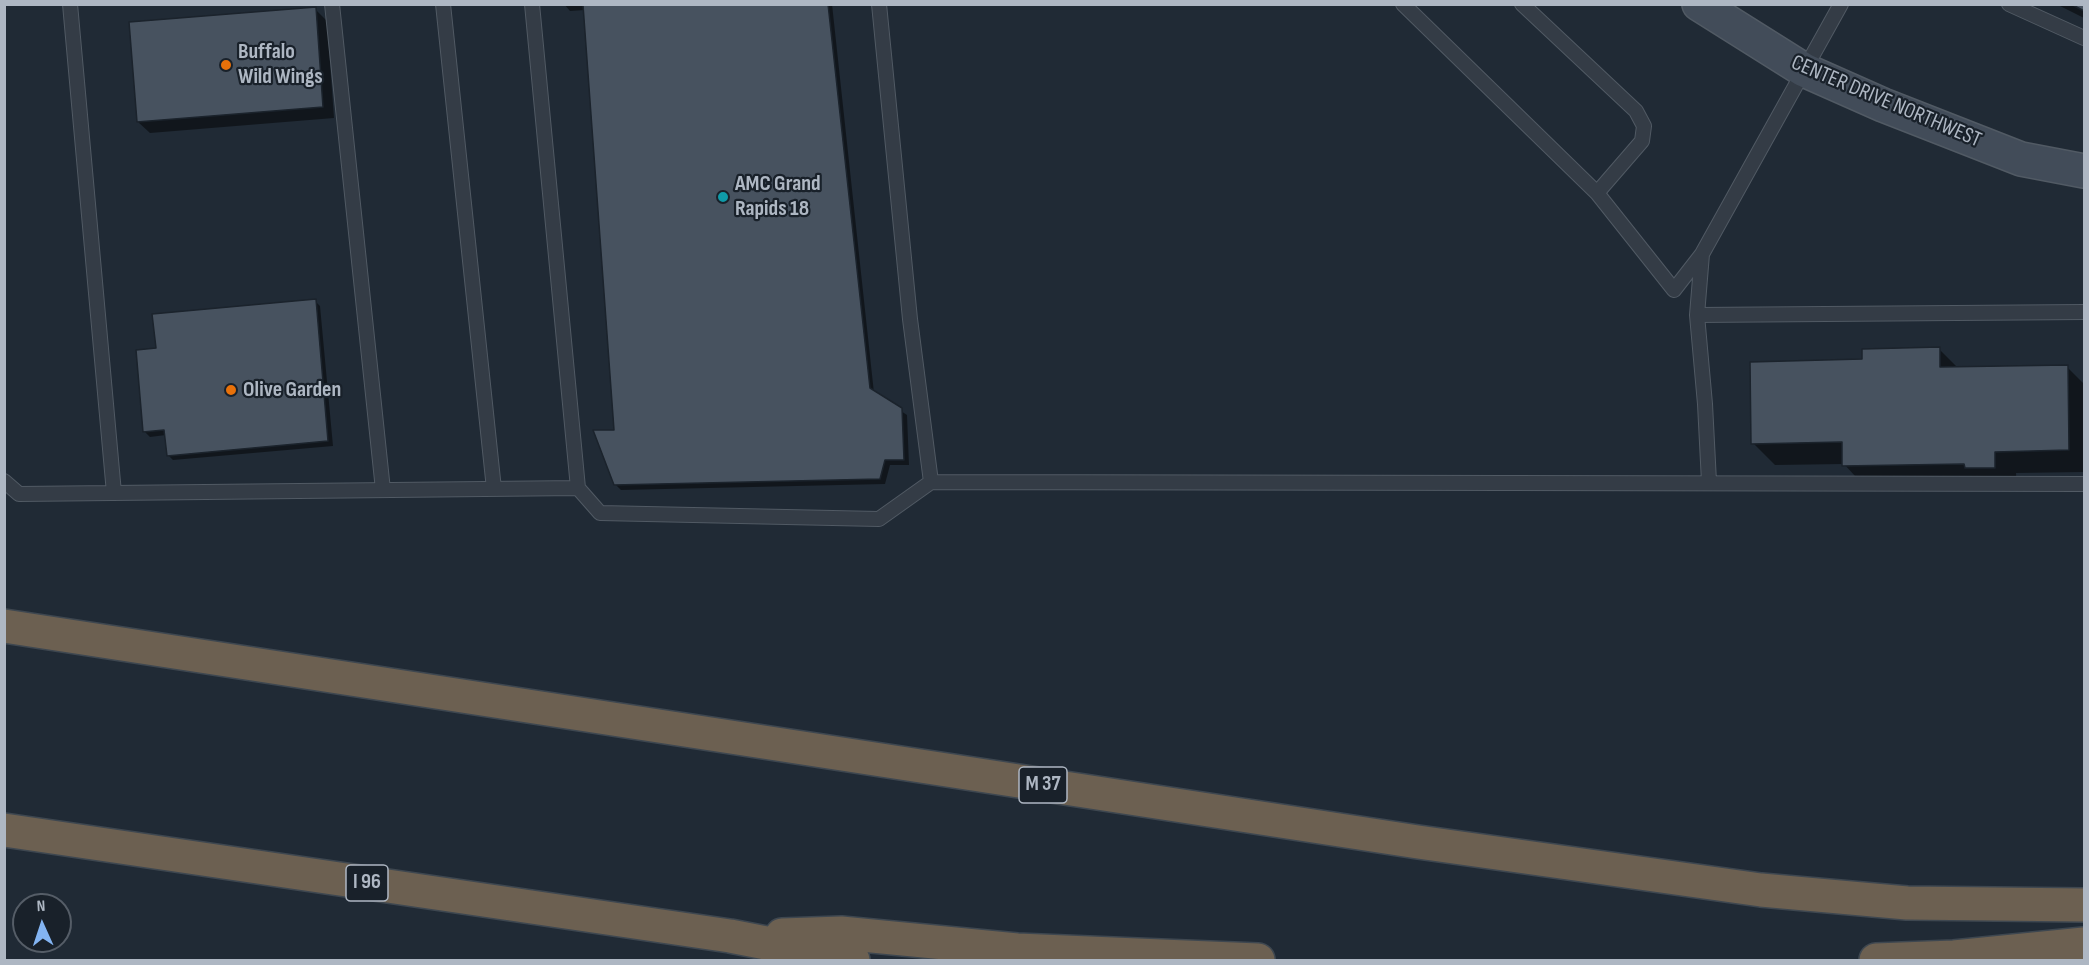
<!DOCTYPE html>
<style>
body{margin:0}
#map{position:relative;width:2089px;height:965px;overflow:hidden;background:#202a35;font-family:"Sofia Sans Condensed",sans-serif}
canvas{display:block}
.frame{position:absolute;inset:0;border:6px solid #aeb7c3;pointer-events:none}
.north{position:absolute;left:12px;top:893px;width:60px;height:60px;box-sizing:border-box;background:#19212a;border:2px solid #555d67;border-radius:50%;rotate:357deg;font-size:16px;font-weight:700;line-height:24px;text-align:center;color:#aeb7c3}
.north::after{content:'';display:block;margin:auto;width:21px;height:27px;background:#83b4f2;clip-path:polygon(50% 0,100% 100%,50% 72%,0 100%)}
</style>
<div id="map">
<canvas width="2089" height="965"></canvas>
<div class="frame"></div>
<div class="north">N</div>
</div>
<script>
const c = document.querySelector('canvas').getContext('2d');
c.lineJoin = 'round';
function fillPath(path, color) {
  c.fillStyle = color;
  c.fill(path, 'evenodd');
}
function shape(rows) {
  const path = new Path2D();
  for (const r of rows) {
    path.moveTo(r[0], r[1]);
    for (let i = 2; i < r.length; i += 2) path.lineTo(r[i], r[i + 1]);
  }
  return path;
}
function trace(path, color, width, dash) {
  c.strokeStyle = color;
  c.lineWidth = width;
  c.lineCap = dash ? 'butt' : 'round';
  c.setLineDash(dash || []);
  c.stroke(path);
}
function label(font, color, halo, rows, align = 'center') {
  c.font = font + ' "Sofia Sans Condensed",sans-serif';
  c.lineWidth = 4.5;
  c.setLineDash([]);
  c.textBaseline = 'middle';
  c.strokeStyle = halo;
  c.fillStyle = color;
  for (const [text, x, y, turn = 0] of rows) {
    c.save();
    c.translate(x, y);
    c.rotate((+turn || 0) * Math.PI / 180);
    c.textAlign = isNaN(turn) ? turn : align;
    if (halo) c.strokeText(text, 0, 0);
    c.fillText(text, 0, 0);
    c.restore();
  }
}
const shadow = shape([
 [564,4,832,4,874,393,907,415,909,465,890,465,885,484,621,490,615,484,616,432,585,10,570,11],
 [2056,4,2084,4,2084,18],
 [315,9,327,21,334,118,150,133,138,122],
 [315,301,320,306,333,446,173,460,168,455,166,435,150,437,144,431,157,349],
 [1939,349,1959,369,2067,367,2084,384,2084,472,2016,473,2017,489,1866,488,1844,464,1775,465,1753,443,1864,361]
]);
const building = shape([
 [563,4,828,4,870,388,902,408,904,460,885,460,880,479,614,485,593,430,614,430,583,5,563,4],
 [2071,4,2084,4,2084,11,2071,4],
 [316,7,323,107,137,122,129,22,316,7],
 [316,299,328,441,167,456,164,430,143,432,136,350,156,348,152,314,316,299],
 [1940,347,1940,367,2068,365,2069,450,1995,452,1995,468,1965,468,1964,464,1842,466,1842,442,1751,444,1750,362,1862,359,1862,349,1940,347]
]);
const lane = shape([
 [70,4,114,493],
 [332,4,383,490],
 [443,4,494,489],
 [532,4,578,488],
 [1403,4,1597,193],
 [1522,4,1636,111,1644,126,1642,141,1597,193,1674,290,1702,254],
 [2009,4,2084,38],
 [1697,315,2084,312],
 [4,481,19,494,578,488,600,513,879,519,931,482,910,319,879,4],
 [931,482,2084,484],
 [1709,482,1705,404,1697,315,1702,254,1841,4]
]);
const secondary = shape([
 [1699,4,1804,70,1883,105,2021,159,2084,171]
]);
const highway = shape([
 [4,626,1418,842,1761,890,1907,903,2084,905],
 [4,830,730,936,853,960],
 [782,935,841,933,1017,950,1258,960],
 [1876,960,1954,957,2084,944]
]);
const markers = [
 [226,65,6,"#e8710a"],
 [723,197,6,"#0f9aa8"],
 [231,390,6,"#e8710a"]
];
const shields = [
 [1043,785,48],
 [367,883,42]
];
const shieldNames = [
 ["M 37",1043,785],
 ["I 96",367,883]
];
const poiNames = [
 ["Buffalo",238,52],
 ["Wild Wings",238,77],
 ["AMC Grand",735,184],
 ["Rapids 18",735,209],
 ["Olive Garden",243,390]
];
const streetNames = [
 ["CENTER DRIVE NORTHWEST",1886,102,23]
];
fillPath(shadow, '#0007');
fillPath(building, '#47525f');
trace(building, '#1b232c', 1.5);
trace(lane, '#515a64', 16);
trace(secondary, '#515a64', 36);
trace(highway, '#3e4750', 36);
trace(lane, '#343c46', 14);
trace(secondary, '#424c59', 33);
trace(highway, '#6c6051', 33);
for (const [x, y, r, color] of markers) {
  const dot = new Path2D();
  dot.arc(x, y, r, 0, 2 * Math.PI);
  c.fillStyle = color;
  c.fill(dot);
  trace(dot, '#19212a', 2);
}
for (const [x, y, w] of shields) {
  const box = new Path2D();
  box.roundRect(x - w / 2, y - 18, w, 36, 4.5);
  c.fillStyle = '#19212a';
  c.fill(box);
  trace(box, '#aeb7c3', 1.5);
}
label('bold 21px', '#aeb7c3', null, shieldNames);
label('bold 22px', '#aeb7c3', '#19212a', poiNames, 'left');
label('22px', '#aeb7c3', '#19212a', streetNames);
</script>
